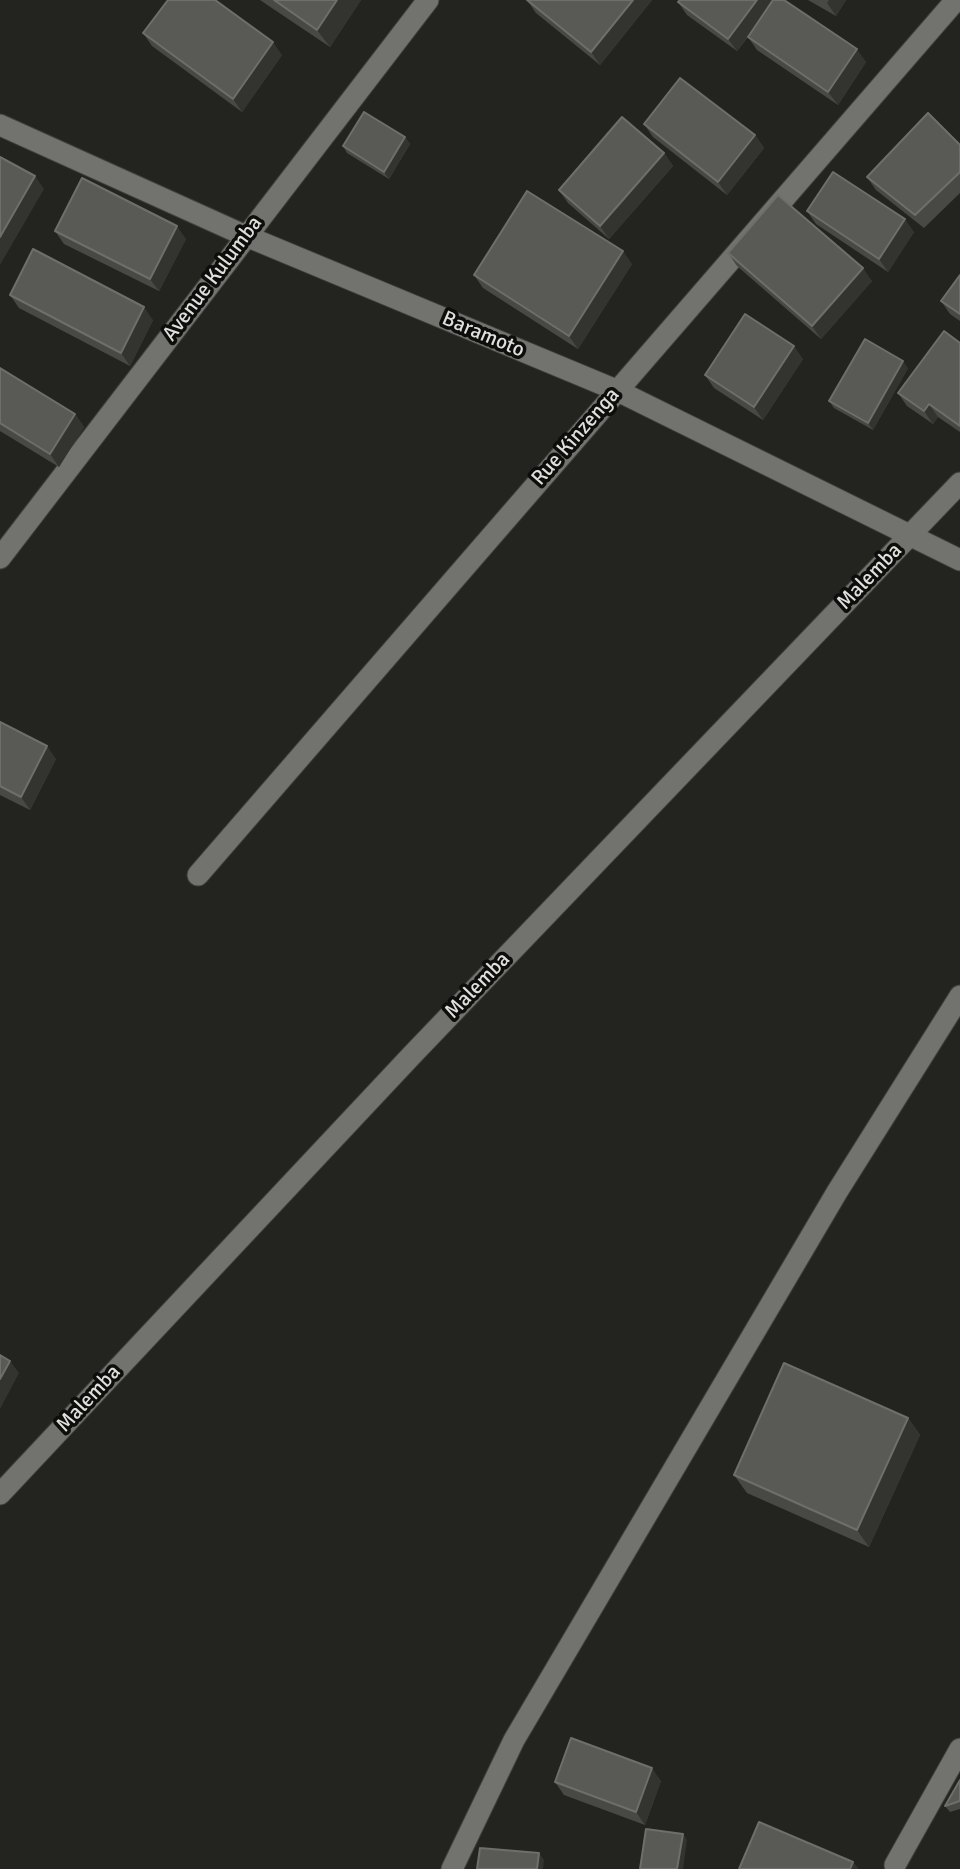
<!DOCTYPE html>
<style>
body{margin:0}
canvas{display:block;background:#23241f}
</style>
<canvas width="960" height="1869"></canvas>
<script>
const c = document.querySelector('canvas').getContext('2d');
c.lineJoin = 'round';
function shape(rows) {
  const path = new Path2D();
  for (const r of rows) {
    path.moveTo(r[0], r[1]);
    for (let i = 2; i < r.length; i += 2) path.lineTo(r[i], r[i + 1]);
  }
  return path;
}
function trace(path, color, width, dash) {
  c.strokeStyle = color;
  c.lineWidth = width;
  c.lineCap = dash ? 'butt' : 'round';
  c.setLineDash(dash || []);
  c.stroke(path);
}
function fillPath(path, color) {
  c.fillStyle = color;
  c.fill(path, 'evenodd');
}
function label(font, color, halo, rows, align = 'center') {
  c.font = font + ' Signika,sans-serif';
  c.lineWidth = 7;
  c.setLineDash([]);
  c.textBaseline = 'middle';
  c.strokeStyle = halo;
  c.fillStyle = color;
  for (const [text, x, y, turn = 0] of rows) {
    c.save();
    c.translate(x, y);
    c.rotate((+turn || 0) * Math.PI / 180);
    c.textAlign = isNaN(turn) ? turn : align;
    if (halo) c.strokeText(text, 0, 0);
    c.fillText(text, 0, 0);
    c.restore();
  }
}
const street = shape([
 [0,125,246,236,616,390,960,560],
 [0,558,428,0],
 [198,875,956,0],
 [0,1494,412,1055,960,483],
 [895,1865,960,1749],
 [452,1869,514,1740,837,1192,960,996]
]);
const wall = shape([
 [260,0,361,0,330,47],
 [527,0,652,0,600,65,536,13],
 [808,0,846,0,836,16],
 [678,2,866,62,838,105,757,50,748,37,737,51,687,15],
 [143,33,282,55,242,112,152,46],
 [644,124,755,135,764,148,727,195,653,137],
 [405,137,410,144,389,179,347,153,343,146],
 [960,145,960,193,924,228,876,190,867,177],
 [664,153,673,166,609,239,568,203,559,190],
 [807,211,914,232,888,272,816,224],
 [55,231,186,239,159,291,64,244],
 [728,253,872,281,821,339,737,266],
 [632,264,578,349,483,288,474,275],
 [960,275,960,321,950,314,941,301],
 [10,295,153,320,130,366,19,308],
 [960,343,960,432,938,417,933,424,907,406,898,393],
 [803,359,763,420,714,388,705,375],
 [0,368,75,414,84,427,59,467,0,431],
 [908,368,873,430,834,408,829,401],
 [0,722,56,759,30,810,0,795],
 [908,1418,920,1435,869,1547,747,1493,734,1475],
 [960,1780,960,1809,950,1812,945,1806],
 [661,1781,645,1825,564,1795,555,1782]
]);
const shadedWall = shape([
 [337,0,361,0,330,47,317,30],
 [633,0,652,0,600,65,591,52],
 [757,0,775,0,737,51,728,39],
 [829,0,846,0,836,16,827,3],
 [273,42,282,55,242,112,233,99],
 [857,49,866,62,838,105,828,92],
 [755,135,764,148,727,195,718,182],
 [405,137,410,144,389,179,384,172],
 [664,153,673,166,609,239,600,226],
 [35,176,44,189,0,265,0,237],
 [905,219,914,232,888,272,879,259],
 [177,226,186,239,159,291,150,279],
 [623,251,632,264,578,349,569,336],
 [863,268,872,281,821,339,812,326],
 [144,307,153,320,130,366,121,353],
 [794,346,803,359,763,420,754,407],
 [903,361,908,368,873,430,868,423],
 [929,404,938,417,933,424,924,411],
 [75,414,84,427,59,467,50,454],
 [47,746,56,759,30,810,21,797],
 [10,1361,19,1373,0,1409,0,1379],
 [908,1418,920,1435,869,1547,857,1530],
 [652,1768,661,1781,645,1825,636,1812],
 [683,1834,687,1840,683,1869,677,1869],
 [539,1853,544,1860,543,1869,537,1869],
 [853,1862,859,1869,850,1869]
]);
const building = shape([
 [168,0,215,0,273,42,233,99,143,33,168,0],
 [274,0,337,0,317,30,274,0],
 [527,0,633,0,591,52,527,0],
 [680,0,757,0,728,39,678,2,680,0],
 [773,0,784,0,857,49,828,92,748,37,773,0],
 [680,78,755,135,718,182,644,124,680,78],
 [364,112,405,137,384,172,343,146,364,112],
 [928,113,960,145,960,172,915,215,867,177,928,113],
 [622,117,664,153,600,226,559,190,622,117],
 [0,157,35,176,0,237,0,157],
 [833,172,905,219,879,259,807,211,833,172],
 [82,178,177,226,150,279,55,231,82,178],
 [527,191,623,251,569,336,474,275,527,191],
 [778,195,863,268,812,326,728,253,778,195],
 [33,249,144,307,121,353,10,295,33,249],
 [960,275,960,314,941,301,960,275],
 [745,314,794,346,754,407,705,375,745,314],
 [944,331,960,343,960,426,929,404,924,411,898,393,944,331],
 [865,339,903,361,868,423,829,401,865,339],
 [0,368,75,414,50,454,0,423,0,368],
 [0,722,47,746,21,797,0,786,0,722],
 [0,1355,10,1361,0,1379,0,1355],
 [784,1363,908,1418,857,1530,734,1475,784,1363],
 [571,1738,652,1768,636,1812,555,1782,571,1738],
 [960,1780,960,1801,945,1806,960,1780],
 [759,1822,853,1862,850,1869,739,1869,759,1822],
 [646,1829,683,1834,677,1869,640,1869,646,1829],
 [480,1848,539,1853,537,1869,477,1869,480,1848]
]);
const streetNames = [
 ["Avenue Kulumba",213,279,-53],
 ["Baramoto",483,335,23],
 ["Rue Kinzenga",576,437,-49],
 ["Malemba",870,577,-46],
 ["Malemba",478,986,-46],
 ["Malemba",89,1399,-47]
];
trace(street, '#3f3f3c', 23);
trace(street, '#72736e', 21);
fillPath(wall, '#484944');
fillPath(shadedWall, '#33342f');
fillPath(building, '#595955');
trace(building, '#6e6e6a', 2);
label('21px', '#dfdfdc', '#0d0d0b', streetNames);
</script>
